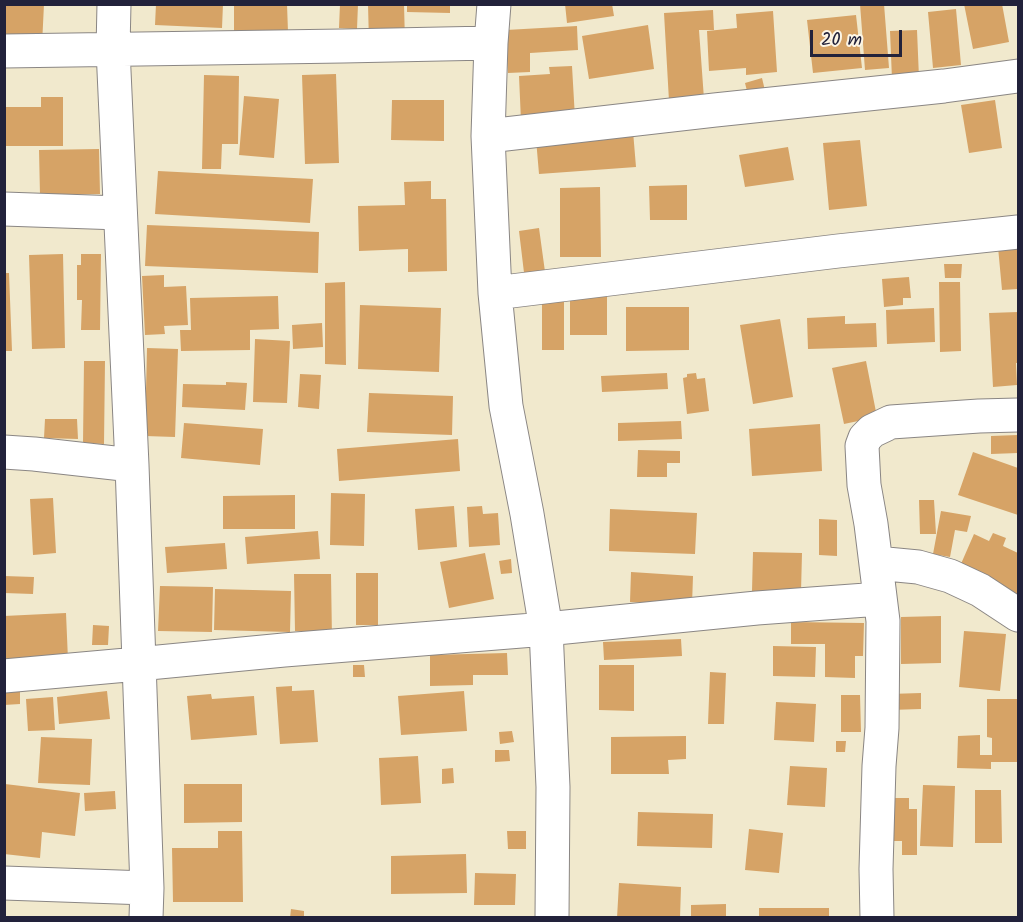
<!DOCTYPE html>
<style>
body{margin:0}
#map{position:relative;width:1023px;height:922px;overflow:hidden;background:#f1e9cd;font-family:Kalam,sans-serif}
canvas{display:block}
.frame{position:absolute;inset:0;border:6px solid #22223b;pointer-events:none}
.scale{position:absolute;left:810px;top:30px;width:92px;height:27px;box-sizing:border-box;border:3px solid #22223b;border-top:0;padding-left:8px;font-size:18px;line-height:21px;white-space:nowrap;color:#22223b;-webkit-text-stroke:4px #fcf5e5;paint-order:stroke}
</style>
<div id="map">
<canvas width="1023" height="922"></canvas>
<div class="frame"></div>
<div class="scale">20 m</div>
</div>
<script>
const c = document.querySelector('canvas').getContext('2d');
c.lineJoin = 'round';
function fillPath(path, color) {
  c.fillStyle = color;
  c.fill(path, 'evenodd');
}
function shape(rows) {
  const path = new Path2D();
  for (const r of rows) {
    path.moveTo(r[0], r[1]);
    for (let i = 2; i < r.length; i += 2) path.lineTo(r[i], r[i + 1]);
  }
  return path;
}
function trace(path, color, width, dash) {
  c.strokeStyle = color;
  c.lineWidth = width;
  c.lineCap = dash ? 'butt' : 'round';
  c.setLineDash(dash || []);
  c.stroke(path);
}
const building = shape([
 [5,4,44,4,42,45,5,44],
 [156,4,223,4,222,28,155,25],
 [234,4,287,4,288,32,234,32],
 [340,4,358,4,357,29,339,28],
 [368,4,404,4,405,42,369,43],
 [407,4,450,4,450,13,407,12],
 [565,4,612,4,614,16,567,23],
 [860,4,884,4,889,68,865,70],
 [964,4,1002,4,1009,42,973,49],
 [956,9,961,65,933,68,928,12],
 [713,10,714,30,699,30,704,99,669,101,664,13],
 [773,11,777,72,746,75,746,68,709,71,707,31,737,28,736,14],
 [856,15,862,68,813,73,807,20],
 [648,25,654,69,589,79,582,36],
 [577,26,578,50,530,53,530,72,508,73,506,30],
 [917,30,919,78,892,79,890,31],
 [572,66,575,118,521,121,519,76,550,74,549,67],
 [336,74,339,163,305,164,302,75],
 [204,75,239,76,238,144,222,144,221,169,202,169],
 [762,78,767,99,750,103,745,83],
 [244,96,279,99,274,158,239,155],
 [41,97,63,97,63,146,5,146,5,107,41,107],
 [392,100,444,100,444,141,391,140],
 [995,100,1002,148,969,153,961,105],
 [633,131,636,167,539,174,536,139],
 [860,140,867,206,829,210,823,143],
 [788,147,794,180,745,187,739,155],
 [99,149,100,194,40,195,39,150],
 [158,171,313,179,310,223,155,214],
 [431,181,431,199,446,199,447,271,408,272,408,249,359,251,358,206,405,205,404,182],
 [687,185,687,220,650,220,649,186],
 [600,187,601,257,560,257,560,188],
 [147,225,319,232,318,273,145,266],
 [539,228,546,279,525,281,519,231],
 [1018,245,1018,289,1002,290,998,247],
 [63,254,65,348,32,349,29,255],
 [81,254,101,254,100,330,81,330,82,300,77,300,77,265,81,265],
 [944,264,962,264,961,278,945,278],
 [4,273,9,273,12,351,4,351],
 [164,275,164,287,186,286,188,325,164,326,165,334,145,335,142,276],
 [909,277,911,298,903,298,903,305,884,307,882,279],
 [345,282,346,365,325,364,325,283],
 [939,282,960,282,961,351,940,352],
 [570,290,607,290,607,335,570,335],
 [278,296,279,329,250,330,250,350,181,351,180,330,191,330,190,298],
 [542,300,564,300,564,350,542,350],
 [360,305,441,308,439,372,358,369],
 [626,307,689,307,689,350,626,351],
 [934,308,935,342,887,344,886,310],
 [1018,312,1018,363,1016,363,1017,385,993,387,989,313],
 [845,316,845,324,876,323,877,347,808,349,807,318],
 [780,319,793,397,753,404,740,325],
 [322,323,323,347,293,349,292,325],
 [255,339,290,341,287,403,253,402],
 [147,348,178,349,175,437,145,436],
 [84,361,105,361,104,444,83,443],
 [866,361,877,417,844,424,832,368],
 [667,373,668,389,602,392,601,376],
 [696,373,697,379,705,378,709,411,687,414,683,378,687,377,687,374],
 [300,374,321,375,319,409,298,407],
 [226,382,247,383,245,410,182,407,183,384,226,385],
 [369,393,453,396,452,435,367,432],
 [45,419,77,419,78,439,44,438],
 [681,421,682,439,618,441,618,423],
 [184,423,263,429,260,465,181,458],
 [820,424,822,471,752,476,749,429],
 [1018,435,1018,453,991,454,991,436],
 [458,439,460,471,339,481,337,449],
 [638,450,680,451,680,463,667,463,667,477,637,477],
 [973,452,1018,468,1018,515,958,495],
 [331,493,365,494,364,546,330,545],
 [295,495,295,529,223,529,223,496],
 [53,498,56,553,33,555,30,499],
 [919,500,934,500,936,534,920,534],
 [454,506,457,547,418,550,415,509],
 [482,506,483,514,498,513,500,545,469,547,467,507],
 [610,509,697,513,695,554,609,551],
 [941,511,971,516,967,532,955,530,950,557,933,554],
 [819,519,837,520,837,556,819,555],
 [318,531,320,559,247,564,245,537],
 [993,533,1006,538,1003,546,1018,553,1018,599,957,573,974,534,989,541],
 [225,543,227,569,167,573,165,547],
 [753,552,802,553,801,592,752,591],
 [485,553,494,599,449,608,440,562],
 [511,559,512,573,501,574,499,561],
 [631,572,693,576,692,605,630,602],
 [356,573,378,573,378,625,356,625],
 [294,574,331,574,332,639,314,639,312,631,295,631],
 [4,576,34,577,33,594,4,593],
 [160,586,213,587,212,632,158,631],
 [215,589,291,591,290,632,214,630],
 [66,613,68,660,4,663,4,616],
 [941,616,941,663,901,664,901,617],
 [791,622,864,623,863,656,855,656,855,678,825,677,825,644,791,644],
 [93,625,109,626,108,645,92,645],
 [964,631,1006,634,1000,691,959,687],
 [681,639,682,656,604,660,603,642],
 [773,646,816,647,815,677,773,676],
 [507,653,508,675,473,675,473,685,430,686,430,655],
 [353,665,364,665,365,677,353,677],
 [599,665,634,665,634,711,599,710],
 [710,672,726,673,724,724,708,724],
 [292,686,292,691,314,690,318,742,280,744,276,687],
 [20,687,20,704,4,705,4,688],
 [107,691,110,719,59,724,57,697],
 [464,691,467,731,401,735,398,696],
 [921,693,921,709,890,710,889,694],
 [211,694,212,699,254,696,257,735,191,740,187,696],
 [841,695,860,695,861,732,841,732],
 [53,697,55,730,28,731,26,699],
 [987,699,1018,699,1018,762,991,762,991,769,957,768,958,736,980,735,980,755,992,755,992,738,987,737],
 [776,702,816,704,814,742,774,740],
 [512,731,514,742,500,744,499,732],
 [686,736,686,759,668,760,669,774,611,774,611,737],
 [41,737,92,739,90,785,38,783],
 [836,741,846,741,845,752,836,752],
 [495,750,509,750,510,761,495,762],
 [418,756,421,803,381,805,379,758],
 [790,766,827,768,825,807,787,805],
 [453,768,454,783,442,784,442,769],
 [5,784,80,793,75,836,42,832,40,858,4,854],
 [184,784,242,784,242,822,184,823],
 [923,785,955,786,953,847,920,846],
 [975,790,1001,790,1002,843,975,843],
 [115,791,116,809,85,811,84,793],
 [888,798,909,798,909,809,917,809,917,855,902,855,902,841,887,841],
 [638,812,713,814,712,848,637,846],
 [749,829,783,833,779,873,745,870],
 [218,831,242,831,243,902,173,902,172,848,218,848],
 [507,831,526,831,526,849,508,849],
 [466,854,467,893,391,894,391,856],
 [475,873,516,874,515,905,474,905],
 [619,883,681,887,680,918,617,918],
 [726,904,726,918,691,918,691,905],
 [759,908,829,908,829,918,759,918],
 [291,909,304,911,304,918,290,918]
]);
const street = shape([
 [114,4,113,49,132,465,147,888,146,918],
 [494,4,491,43,488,136,495,293,506,406,527,514,546,629,553,787,552,918],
 [4,51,343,46,491,43],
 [488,136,715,110,944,86,1018,76],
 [4,209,120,213],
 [495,293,838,251,1018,232],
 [4,452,34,454,132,465],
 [876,563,918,567,950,576,980,590,1018,615],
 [4,676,138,664,284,650,546,629,757,608,880,599],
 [4,883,147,888],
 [877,918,876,869,879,766,882,728,883,621,871,524,864,485,862,446,865,438,872,431,891,422,979,416,1018,415]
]);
fillPath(building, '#d6a366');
trace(street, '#8a8684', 35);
trace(street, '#fff', 33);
</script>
